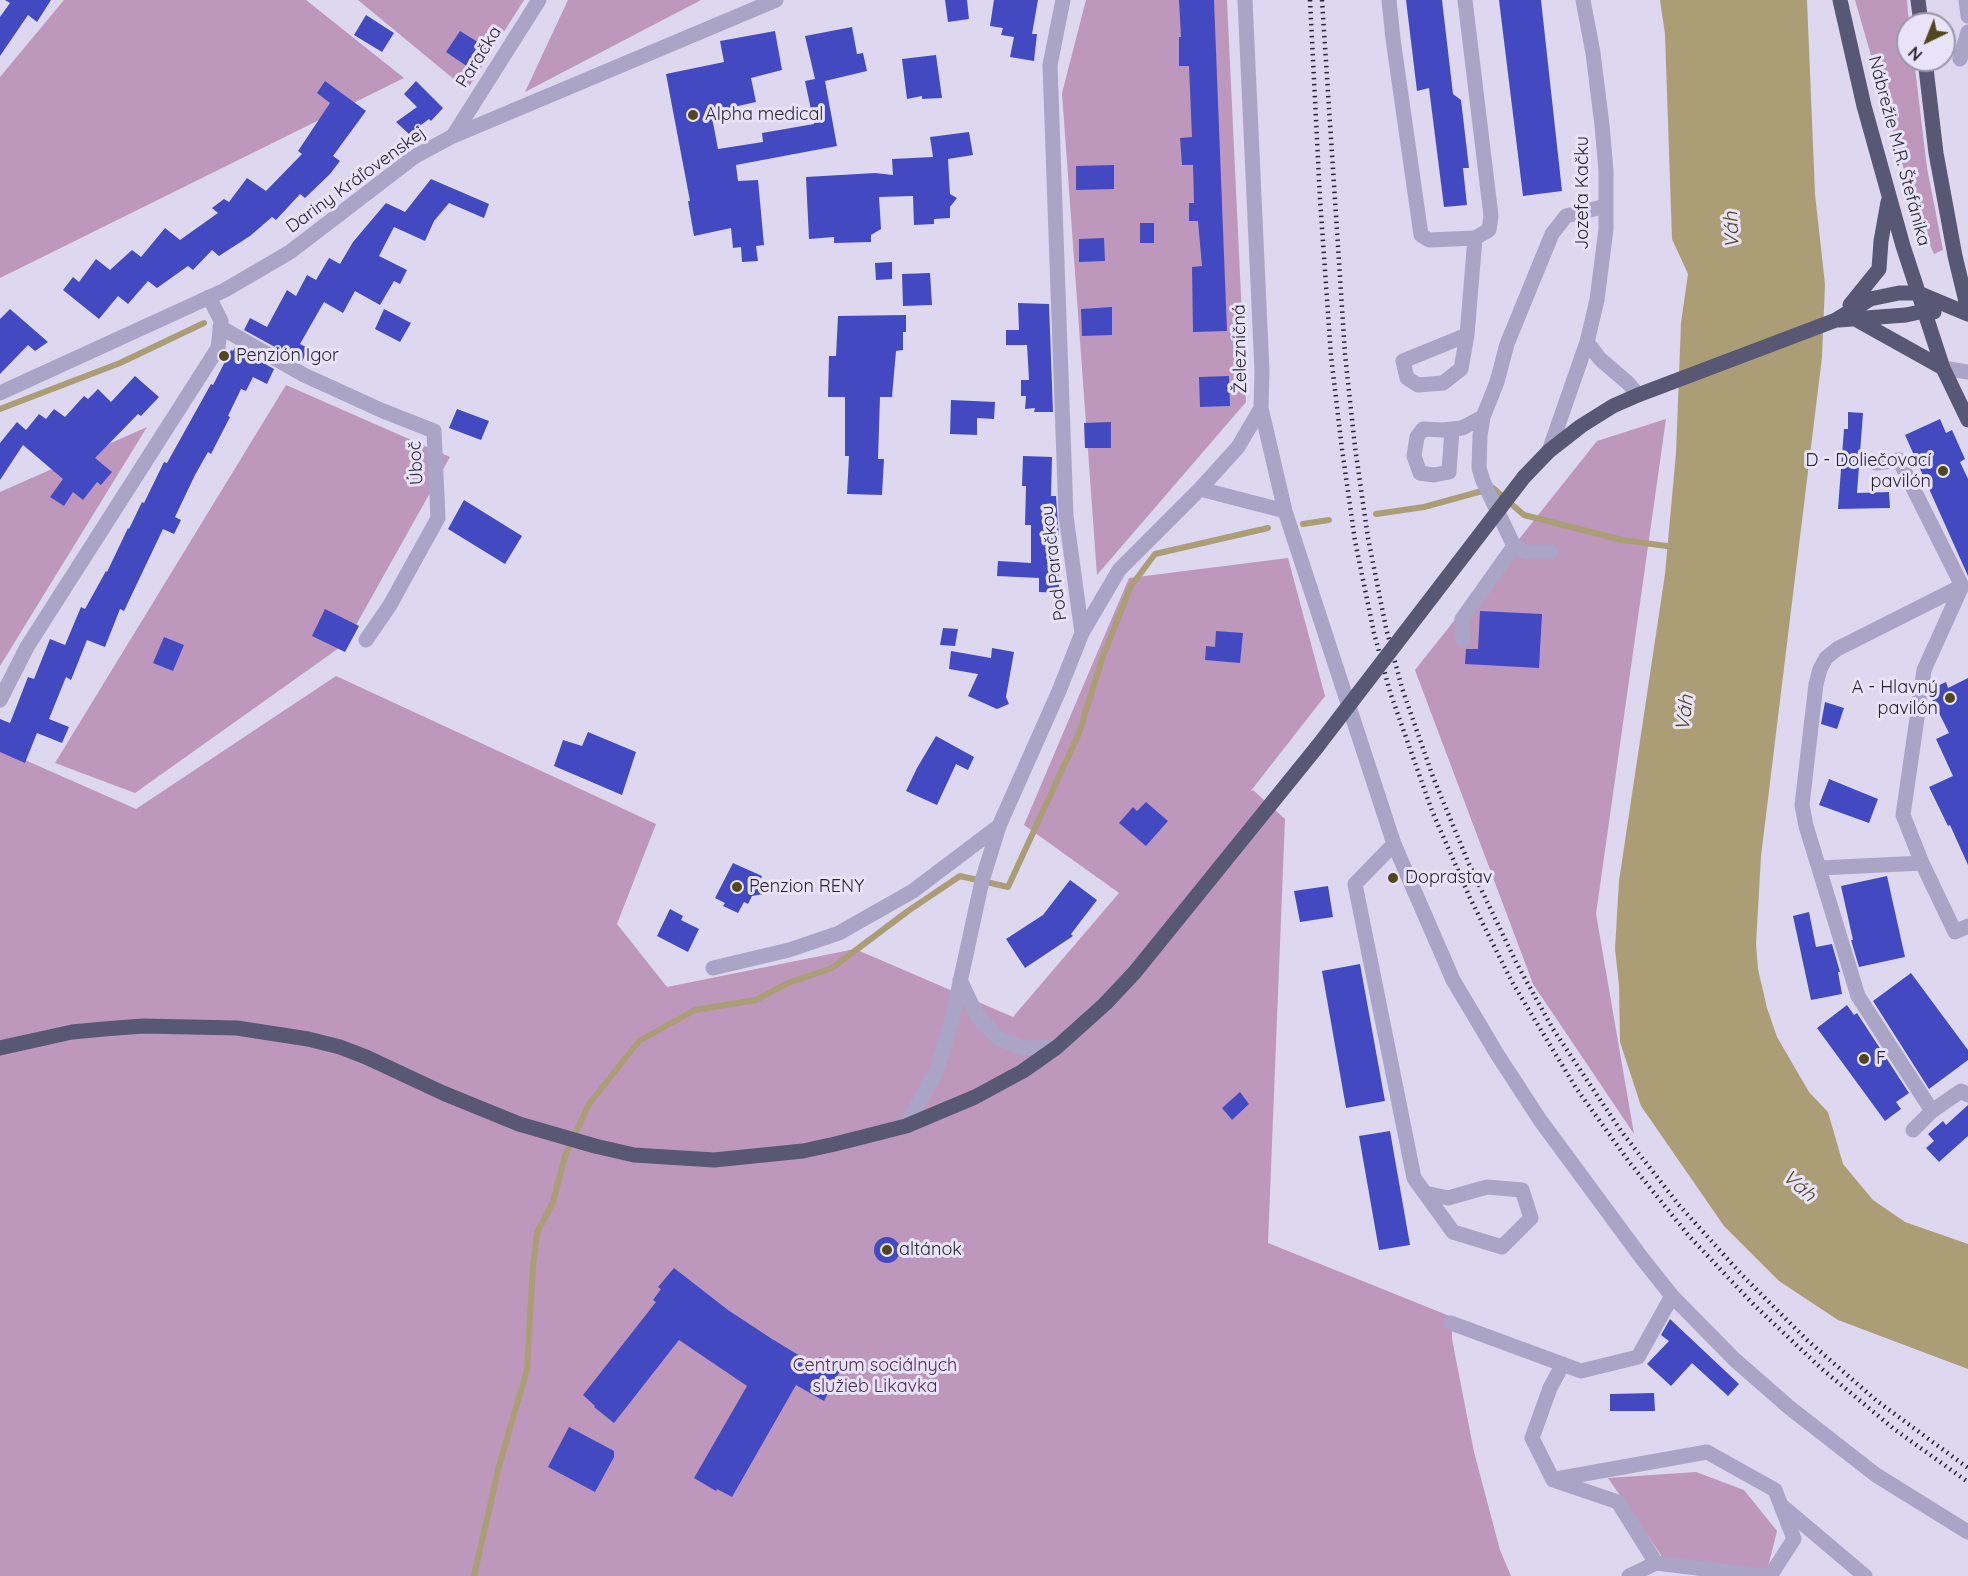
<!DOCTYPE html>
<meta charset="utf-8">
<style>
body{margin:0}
#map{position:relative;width:1968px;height:1576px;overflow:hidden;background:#ddd7ef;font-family:Quicksand,sans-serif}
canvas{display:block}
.north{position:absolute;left:1896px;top:12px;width:60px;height:60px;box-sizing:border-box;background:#e8e3f8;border:2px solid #9a97a9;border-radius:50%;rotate:223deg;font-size:16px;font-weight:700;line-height:24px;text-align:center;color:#262532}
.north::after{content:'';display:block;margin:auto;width:21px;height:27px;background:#52461d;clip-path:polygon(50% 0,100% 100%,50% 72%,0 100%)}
</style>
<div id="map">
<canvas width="1968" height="1576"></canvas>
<div class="north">N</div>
</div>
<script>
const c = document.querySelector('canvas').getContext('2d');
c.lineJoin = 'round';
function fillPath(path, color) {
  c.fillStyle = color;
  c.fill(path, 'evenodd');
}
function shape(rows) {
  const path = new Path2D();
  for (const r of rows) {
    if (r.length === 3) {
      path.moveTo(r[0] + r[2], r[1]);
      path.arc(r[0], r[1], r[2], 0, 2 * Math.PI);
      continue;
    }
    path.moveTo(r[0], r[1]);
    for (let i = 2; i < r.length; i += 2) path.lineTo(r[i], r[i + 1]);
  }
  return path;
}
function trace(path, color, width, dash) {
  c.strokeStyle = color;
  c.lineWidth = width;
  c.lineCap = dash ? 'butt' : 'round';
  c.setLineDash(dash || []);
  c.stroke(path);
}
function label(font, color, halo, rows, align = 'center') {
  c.font = font + ' Quicksand,sans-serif';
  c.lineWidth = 6;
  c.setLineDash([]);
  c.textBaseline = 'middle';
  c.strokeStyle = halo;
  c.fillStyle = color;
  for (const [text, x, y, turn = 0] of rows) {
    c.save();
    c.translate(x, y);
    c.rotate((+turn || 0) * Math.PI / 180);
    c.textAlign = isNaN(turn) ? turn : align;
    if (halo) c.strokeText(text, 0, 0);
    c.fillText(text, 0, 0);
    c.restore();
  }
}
const green = shape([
 [64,0,306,0,404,78,0,278,0,77],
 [358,0,524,0,467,90],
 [568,0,701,0,525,92],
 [1086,0,1227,0,1246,402,1097,575,1062,93],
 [1855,0,1907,0,1909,24,1908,60,1914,60,1927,168,1943,250,1934,254,1918,218],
 [286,385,450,457,346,643,135,793,55,763],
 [1666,419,1596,914,1634,1134,1533,984,1415,670,1597,441],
 [147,427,0,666,0,492],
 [1288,558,1325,696,1250,792,1253,790,1285,819,1268,1243,1452,1317,1452,1339,1474,1452,1500,1550,1511,1576,0,1576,0,749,136,809,336,676,656,824,617,924,667,987,855,949,1013,1017,1119,893,1024,825,1129,578],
 [1696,1472,1744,1490,1777,1531,1767,1571,1663,1558,1608,1478]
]);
const water = shape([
 [1660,0,1807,0,1815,194,1825,284,1822,357,1761,856,1756,944,1758,969,1767,1008,1777,1037,1809,1092,1828,1112,1843,1164,1873,1200,1905,1222,1968,1244,1968,1369,1838,1320,1779,1281,1724,1226,1641,1106,1620,1042,1619,985,1615,949,1619,881,1665,574,1676,453,1681,323,1688,274,1672,239,1665,34]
]);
const stream = shape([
 [0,409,120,363,204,323],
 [1376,514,1424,507,1493,488,1524,515,1622,540,1674,547],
 [1303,524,1329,520],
 [474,1576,499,1466,527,1370,533,1266,537,1233,553,1202,565,1156,589,1104,639,1041,695,1010,756,1000,788,983,832,968,908,911,960,876,1008,887,1079,733,1102,659,1131,586,1155,554,1268,528]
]);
const building = shape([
 [5,0,51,0,37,22,28,15,0,56,0,17,10,3],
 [945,0,967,0,969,19,948,22],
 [994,0,1038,0,1032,34,1037,34,1034,61,1010,57,1014,37,1001,35,1003,28,990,26],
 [1179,0,1214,0,1227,331,1193,332,1192,267,1202,266,1198,221,1189,221,1189,203,1194,203,1193,165,1182,165,1180,138,1192,137,1189,66,1179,66,1179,37,1181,37],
 [1406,0,1442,0,1453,94,1461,100,1469,168,1463,168,1467,205,1444,207,1429,88,1417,91],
 [1499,0,1541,0,1562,191,1523,196],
 [366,15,394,33,382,52,354,35],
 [852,27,857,54,863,53,867,71,825,81,837,146,736,165,738,181,758,180,764,245,756,246,758,261,742,262,741,247,733,248,731,228,694,236,688,201,690,201,666,74,724,62,720,41,775,31,782,70,751,78,756,102,711,112,718,149,763,142,762,133,814,124,805,81,815,79,805,36],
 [460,31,489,49,474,71,446,52],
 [936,55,942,98,922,99,922,96,907,99,902,59],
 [325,81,366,111,333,156,340,161,330,174,305,198,300,194,276,220,272,217,250,236,219,256,212,250,193,270,188,266,157,288,148,281,128,304,118,296,99,319,63,290,73,277,79,282,96,259,110,270,132,250,141,257,165,228,180,240,218,213,212,208,224,199,229,202,247,178,266,191,302,154,298,151,330,103,317,93],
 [416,81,443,108,431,121,429,119,409,134,396,122,417,107,404,94],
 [969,132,973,155,948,159,950,194,957,198,950,207,950,218,934,219,934,224,914,225,913,196,879,197,881,229,871,235,871,242,834,243,834,237,809,239,806,177,875,173,893,175,892,159,933,157,930,137],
 [1114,165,1114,189,1076,190,1076,166],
 [431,179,489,204,484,218,449,203,434,221,425,241,394,227,379,256,407,270,400,284,394,281,380,305,355,291,343,313,324,302,300,344,308,348,302,362,244,330,250,318,267,327,287,290,296,296,307,275,316,280,329,258,340,264,353,242,386,203,405,212],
 [1140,223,1154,223,1154,243,1140,243],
 [1104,238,1105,261,1079,262,1079,239],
 [892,262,892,279,876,280,875,263],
 [930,273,932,305,903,306,902,274],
 [1018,303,1049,304,1053,412,1034,412,1035,408,1025,409,1026,396,1021,396,1021,380,1029,380,1027,345,1006,345,1006,330,1019,330],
 [1112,307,1112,335,1082,336,1081,309],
 [10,309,48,342,35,351,28,345,0,374,0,319],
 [384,309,411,323,400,342,375,329],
 [906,315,906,332,903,332,903,350,896,351,892,397,880,397,878,459,884,459,882,495,847,494,849,456,845,456,845,397,828,397,829,356,836,356,838,316],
 [235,347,274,369,267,384,253,377,246,391,241,389,228,416,230,417,211,454,208,452,195,475,175,517,181,520,174,534,163,529,124,611,120,609,105,647,87,640,71,680,66,677,49,719,69,727,62,743,37,733,25,763,0,752,0,719,10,723,28,677,34,679,50,639,65,645,81,607,85,609,106,571,107,572,128,528,129,529,142,502,144,503,164,462,167,463,211,384,213,385,231,350,233,351],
 [135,376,159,397,141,416,138,414,95,458,112,472,101,485,97,482,83,500,73,492,64,506,50,497,63,479,23,445,0,480,0,443,17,422,26,430,39,414,46,419,54,409,65,417,84,396,88,399,98,389,111,402],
 [1229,376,1230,406,1200,407,1199,377],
 [951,400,995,402,994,419,977,418,977,435,950,434],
 [457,409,489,421,481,440,449,428],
 [1848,412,1863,413,1857,493,1889,492,1890,508,1838,509,1844,429,1848,429],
 [1940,419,1946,433,1952,430,1965,459,1960,462,1968,479,1968,576,1905,435],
 [1111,422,1111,448,1085,448,1084,423],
 [1023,456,1052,457,1051,496,1056,496,1059,538,1059,593,1039,592,1039,578,997,576,998,561,1031,563,1031,525,1025,525,1026,486,1022,486],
 [464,500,522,536,505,564,448,529],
 [325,609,359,626,345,652,312,636],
 [1480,611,1542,614,1539,668,1465,664,1466,649,1478,649],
 [943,628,958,629,955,646,940,645],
 [1216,631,1243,633,1240,663,1205,660,1206,646,1215,647],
 [164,637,184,645,173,671,153,663],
 [992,648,1014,652,1006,697,1009,704,997,709,968,696,978,674,949,669,951,651,991,658],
 [1968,678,1968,865,1950,825,1948,826,1929,787,1953,776,1936,739,1949,733,1930,695,1931,689,1946,682,1948,688],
 [1825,702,1844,708,1837,729,1821,724],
 [588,732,636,752,622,795,554,766,563,740,582,746],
 [936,736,974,757,968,770,956,764,937,805,906,791,917,768],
 [1829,779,1878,799,1869,823,1819,805],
 [1146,802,1168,821,1146,846,1119,823,1133,807,1137,811],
 [733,863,762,876,758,885,763,894,752,896,748,904,744,902,738,913,723,906,725,903,715,898],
 [1887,876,1905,957,1859,967,1851,940,1853,940,1841,886],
 [1070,880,1097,900,1071,934,1073,936,1025,968,1006,939,1043,915],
 [1328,886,1333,917,1300,922,1294,891],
 [670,909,683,916,681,920,699,929,688,952,657,936],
 [1809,912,1816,947,1832,944,1840,972,1838,972,1842,994,1811,1000,1793,916],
 [1360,964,1385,1101,1346,1108,1322,971],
 [1911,973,1968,1050,1968,1060,1929,1089,1873,1001],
 [1847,1005,1854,1015,1857,1013,1909,1093,1896,1102,1901,1109,1885,1121,1817,1028],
 [1240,1092,1249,1104,1232,1120,1222,1108],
 [1968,1105,1968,1136,1939,1162,1926,1148,1934,1141,1928,1134,1943,1121,1946,1125],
 [1390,1131,1410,1245,1379,1250,1359,1136],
 [887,1250,13],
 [674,1268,728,1310,772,1339,815,1365,820,1357,841,1369,824,1401,796,1385,732,1497,717,1489,716,1491,694,1478,747,1386,679,1340,614,1423,594,1407,595,1406,583,1395,656,1302,653,1300,661,1289,658,1287],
 [1670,1319,1739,1384,1728,1396,1692,1363,1671,1386,1647,1364,1669,1341,1661,1335],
 [1654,1393,1655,1411,1610,1411,1610,1394],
 [569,1427,614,1451,614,1457,595,1492,548,1467]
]);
const minor = shape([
 [1389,0,1393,39,1421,235,1429,240,1475,238,1489,230,1491,216,1465,0],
 [1966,0,1968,16],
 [1960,59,1968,32],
 [453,136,539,0],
 [220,327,304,375,383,411,434,431,438,518,390,605,366,640],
 [1467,335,1403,361,1407,378,1418,385,1443,383,1461,369,1467,335,1475,238],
 [1587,342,1600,359,1628,383,1638,395],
 [1943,368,1968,372],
 [0,393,225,290,290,252,414,157,453,136,776,0],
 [1261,408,1285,511,1394,844,1453,980,1497,1054,1540,1120,1641,1257,1672,1296,1735,1360,1790,1408,1876,1475,1968,1532],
 [1452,429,1449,472,1434,475,1420,473,1414,456,1417,437,1423,429,1443,430,1462,428,1483,417],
 [1549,451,1587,342,1597,300,1606,229,1606,171,1602,125,1593,53,1583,0],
 [1876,463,1899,460,1962,586],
 [1200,489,1285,511],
 [1551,552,1526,552,1514,546,1483,481,1479,468,1480,436,1483,417,1497,382,1507,344,1552,234,1566,216,1606,206],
 [1082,633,1119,570,1200,489,1238,447,1261,408,1262,371,1245,0],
 [1463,640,1462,619,1514,546],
 [0,700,27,647,218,348,221,321,209,297],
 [1394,844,1355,884,1414,1178,1453,1232,1502,1247,1531,1218,1522,1190,1487,1187,1448,1198,1425,1193],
 [1922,863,1955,932,1968,926],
 [1820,868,1922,863,1903,815,1924,670,1962,586],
 [713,968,789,950,839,933,913,891,999,826],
 [960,980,977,1016,999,1039,1024,1048,1057,1047],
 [1932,1111,1961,1091,1968,1095],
 [906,1126,937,1070,952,1019,982,881,999,826,1059,691,1082,633,1066,516,1050,65,1063,0],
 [1913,1130,1932,1111,1858,996,1806,826,1802,805,1816,684,1820,669,1826,658,1837,649,1962,586],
 [1451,1323,1581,1371,1638,1357,1672,1296],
 [1563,1364,1550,1388,1532,1438,1553,1480,1618,1502,1656,1563,1763,1576],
 [1556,1479,1707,1452,1775,1490,1794,1539,1770,1576],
 [1782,1506,1865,1576],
 [1629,1576,1656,1563]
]);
const major = shape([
 [1840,0,1864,106,1903,246,1943,368,1968,420],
 [1918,0,1921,24],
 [1925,60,1936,153,1955,256,1968,310],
 [1850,305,1879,269,1881,241,1888,202],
 [1839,320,1906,315,1924,311,1934,312],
 [1857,320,1943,368],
 [1524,477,1549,451,1581,426,1613,406,1638,395,1836,320,1870,299,1899,293,1918,293,1968,314],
 [0,1048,72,1032,104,1029,143,1026,237,1028,308,1039,340,1047,366,1057,443,1093,519,1124,595,1146,634,1155,714,1160,803,1151,835,1144,906,1126,975,1097,1023,1071,1057,1047,1105,1004,1135,972,1317,747]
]);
const rail = shape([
 [1310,0,1320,199,1331,356,1342,449,1355,541,1374,633,1390,692,1432,811,1470,898,1512,982,1576,1088,1630,1163,1689,1236,1754,1305,1822,1369,1894,1429,1968,1482],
 [1322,0,1345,354,1355,447,1368,538,1386,628,1402,688,1433,777,1469,864,1517,964,1553,1029,1621,1131,1679,1205,1741,1274,1807,1340,1877,1401,1968,1468]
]);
const majorBridge = shape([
 [1317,747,1524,477]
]);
const markers = [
 [693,115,6,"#52461d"],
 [224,356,6,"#52461d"],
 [1943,471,6,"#52461d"],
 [1950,698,6,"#52461d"],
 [1393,878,6,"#52461d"],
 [737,887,6,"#52461d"],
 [1864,1059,6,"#52461d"],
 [887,1250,6,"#52461d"]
];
const streetNames = [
 ["Paračka",479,57,-58],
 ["Nábrežie M.R. Štefánika",1899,151,75],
 ["Dariny Kráľovenskej",356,180,-36],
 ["Jozefa Kačku",1583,193,-90],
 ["Železničná",1240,349,-91],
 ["Úboč",416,463,-93],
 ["Pod Paračkou",1054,563,-97]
];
const poiNames = [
 ["Alpha medical",705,115],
 ["Penzión Igor",236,356],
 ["D - Doliečovací",1931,461,"right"],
 ["pavilón",1931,482,"right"],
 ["A - Hlavný",1938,688,"right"],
 ["pavilón",1938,709,"right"],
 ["Doprastav",1405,878],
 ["Penzion RENY",749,887],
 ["F",1876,1059],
 ["altánok",899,1250]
];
const parkNames = [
 ["Centrum sociálnych",875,1366],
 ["služieb Likavka",875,1387]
];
const waterNames = [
 ["Váh",1732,230,-93],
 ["Váh",1685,713,-83],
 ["Váh",1799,1186,41]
];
fillPath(green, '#bd98bc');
fillPath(water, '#ab9e77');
trace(stream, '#ab9e77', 6);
fillPath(building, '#434ac1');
trace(minor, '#aaa4c7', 15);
trace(major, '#585774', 15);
trace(rail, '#262532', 4.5, [1.5, 4.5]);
trace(majorBridge, '#585774', 15);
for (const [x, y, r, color] of markers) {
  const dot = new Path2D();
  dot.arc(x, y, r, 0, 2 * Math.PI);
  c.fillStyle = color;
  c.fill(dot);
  trace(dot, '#e8e3f8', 2);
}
label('18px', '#262532', '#e8e3f8', streetNames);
label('18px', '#262532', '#e8e3f8', poiNames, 'left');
label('18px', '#4f2a4d', '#e8e3f8', parkNames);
label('italic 20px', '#52461d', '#e8e3f8', waterNames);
</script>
